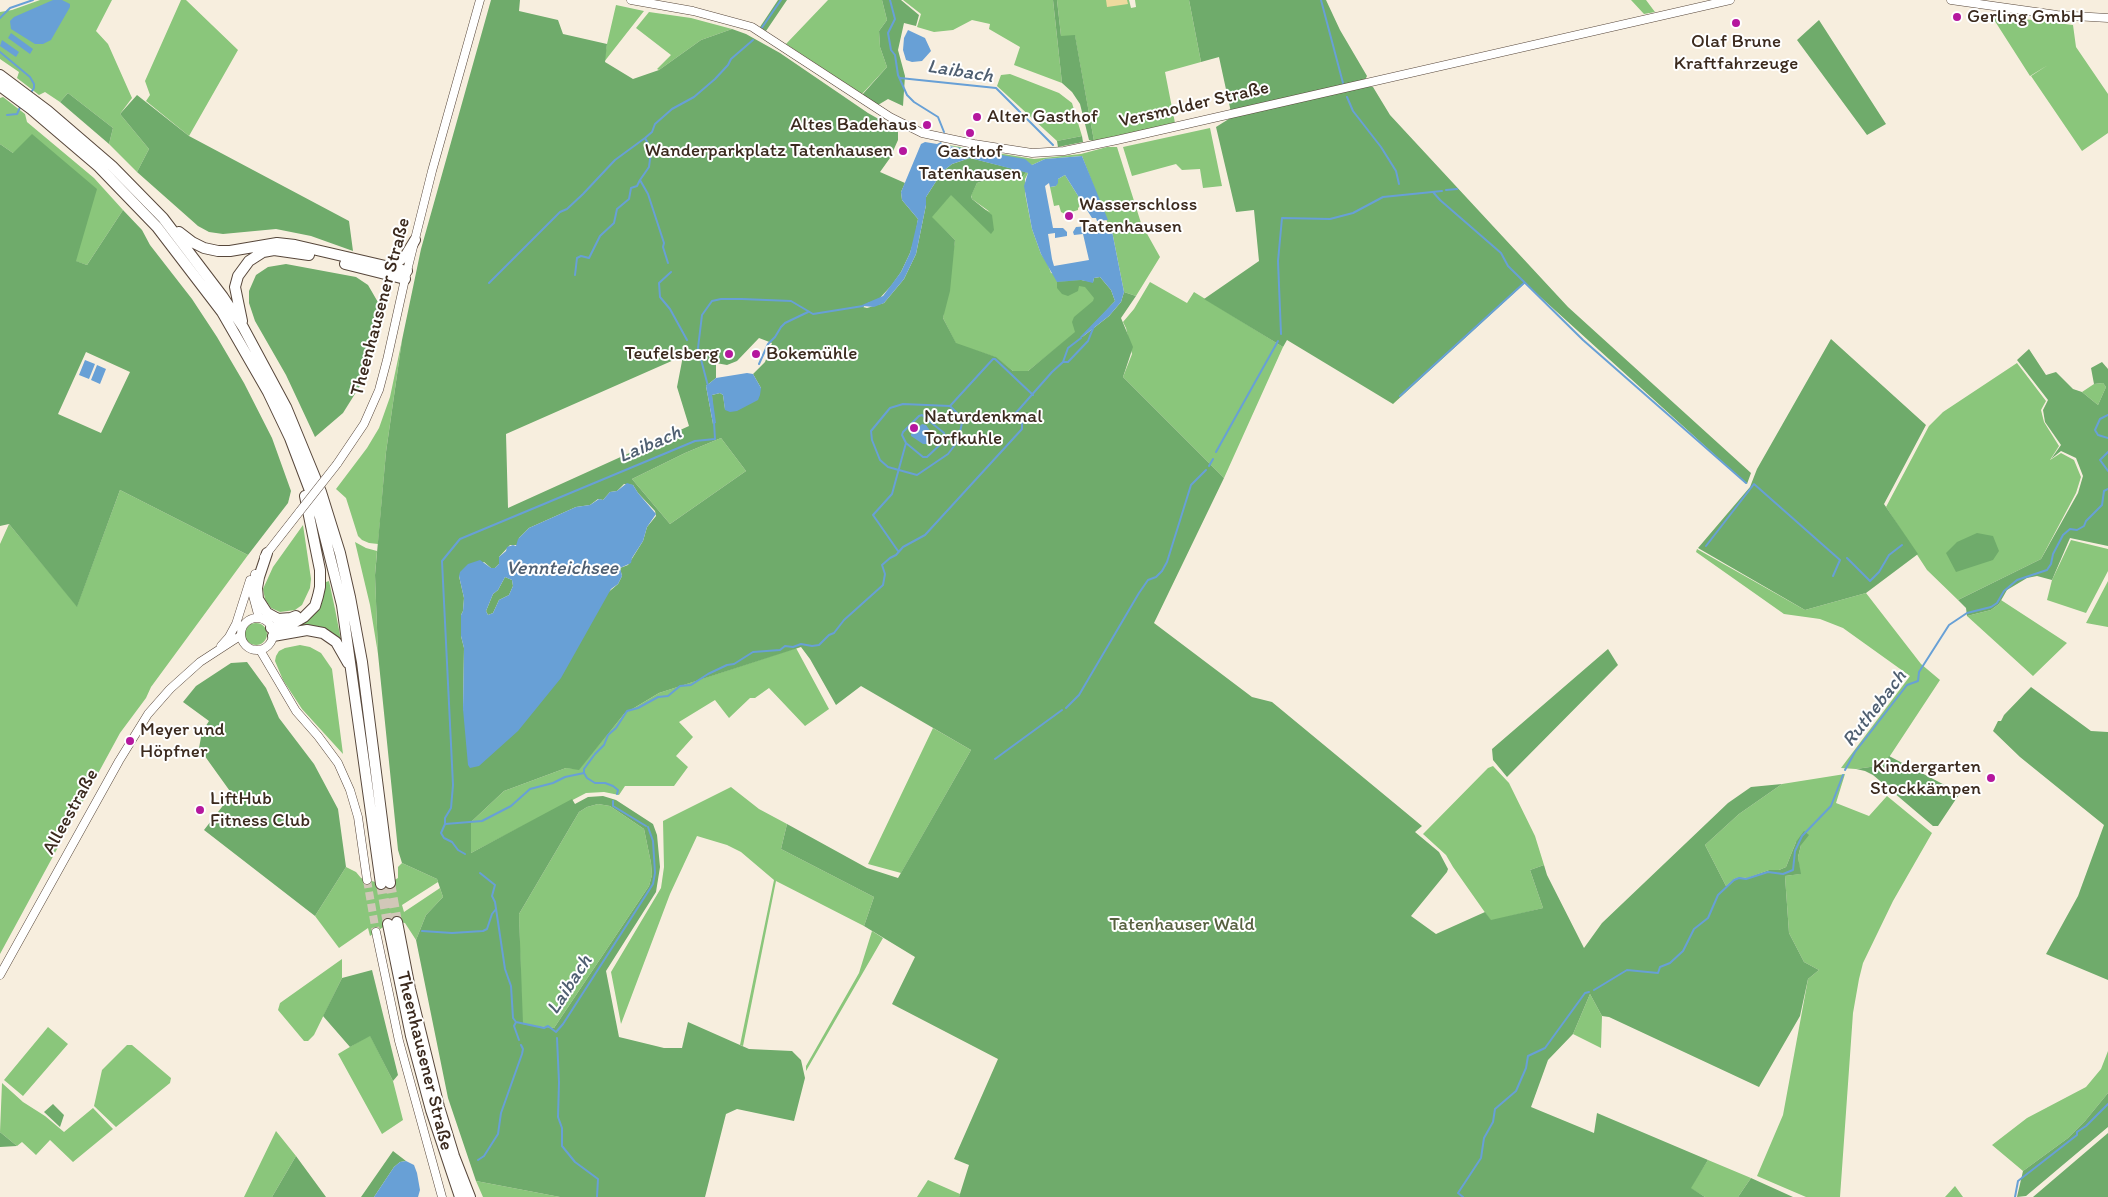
<!DOCTYPE html>
<meta charset="utf-8">
<style>
body{margin:0}
canvas{display:block;background:#f7eede}
</style>
<canvas width="2108" height="1197"></canvas>
<script>
const c = document.querySelector('canvas').getContext('2d');
c.lineJoin = 'round';
function fillPath(path, color) {
  c.fillStyle = color;
  c.fill(path, 'evenodd');
}
function shape(rows) {
  const path = new Path2D();
  for (const r of rows) {
    if (r.length === 3) {
      path.moveTo(r[0] + r[2], r[1]);
      path.arc(r[0], r[1], r[2], 0, 2 * Math.PI);
      continue;
    }
    path.moveTo(r[0], r[1]);
    for (let i = 2; i < r.length; i += 2) path.lineTo(r[i], r[i + 1]);
  }
  return path;
}
function trace(path, color, width, dash) {
  c.strokeStyle = color;
  c.lineWidth = width;
  c.lineCap = dash ? 'butt' : 'round';
  c.setLineDash(dash || []);
  c.stroke(path);
}
function label(font, color, halo, rows, align = 'center') {
  c.font = font + ' Itim,sans-serif';
  c.lineWidth = 4;
  c.setLineDash([]);
  c.textBaseline = 'middle';
  c.strokeStyle = halo;
  c.fillStyle = color;
  for (const [text, x, y, turn = 0] of rows) {
    c.save();
    c.translate(x, y);
    c.rotate((+turn || 0) * Math.PI / 180);
    c.textAlign = isNaN(turn) ? turn : align;
    if (halo) c.strokeText(text, 0, 0);
    c.fillText(text, 0, 0);
    c.restore();
  }
}
const green = shape([
 [40,0,112,0,96,31,108,44,132,98,120,114,149,149,137,172,109,144,113,128,68,93,60,102,45,92,39,95,17,78,19,72,0,59,0,12,12,10],
 [181,0,186,0,238,50,189,136,146,101,150,95,145,81],
 [828,0,882,0,887,20,879,31,880,47,887,67,862,94,786,44],
 [903,0,1053,0,1062,83,1014,65,1020,47,989,29,990,24,972,20,953,30,934,32,917,27,921,14],
 [1057,0,1129,0,1131,8,1136,7,1135,0,1189,0,1201,62,1165,72,1175,123,1094,141,1075,36,1061,36],
 [1631,0,1646,0,1655,12,1644,14],
 [616,5,644,11,604,62,607,44],
 [649,12,691,18,732,29,701,40,659,70,657,69,671,55,636,28],
 [1991,15,2073,25,2076,47,2108,94,2108,133,2082,151,2031,76,2048,65,2030,76],
 [1010,74,1059,93,1072,103,1082,136,1057,141,997,86,1001,75],
 [3,97,25,114,27,122,94,178,123,210,87,265,75,261,13,153,0,144,0,98],
 [1210,128,1222,186,1203,188,1200,169,1182,170,1176,164,1132,176,1123,147],
 [942,144,1034,159,1081,154,1107,147,1117,147,1141,223,1160,257,1136,296,1124,292,1112,231,1108,224,1082,156,1045,159,1032,165],
 [1026,172,1028,173,1025,179,1025,193,1032,229,1041,254,1047,262,1051,273,1081,280,1115,301,1028,371,1013,371,995,357,956,344,943,318,955,240,931,217,951,194,990,212,972,199,971,195,977,183,1006,174,1021,179],
 [1065,175,1080,199,1078,200,1081,205,1078,208,1078,210,1065,214,1061,212,1059,205,1054,206,1050,187,1056,186,1058,179],
 [1150,282,1187,303,1194,292,1283,347,1224,478,1123,377,1132,354,1126,328,1123,322,1134,309],
 [402,340,386,452,378,544,369,543,362,540,358,536,346,498,336,489,367,448,379,428,390,397],
 [2017,363,2046,401,2041,410,2044,422,2059,446,2050,460,2061,453,2074,460,2081,477,2076,493,2041,559,1958,600,1927,570,1886,507,1929,426,1943,412],
 [2103,383,2106,387,2098,405,2082,392,2094,384],
 [721,438,746,471,670,524,632,479,685,453],
 [120,490,248,555,151,687,146,698,120,733,0,954,0,544,9,524,77,606],
 [303,525,311,579,310,588,302,605,295,610,280,612,271,608,265,599,263,589,273,567],
 [2071,540,2108,549,2108,571,2086,613,2047,600,2052,580],
 [355,542,366,548,377,551,375,575,378,654,370,605],
 [1697,549,1805,610,1866,593,1921,664,1940,680,1884,765,1856,769,1841,768,1910,676,1843,628,1820,619,1784,614,1696,552],
 [329,581,335,609,341,640,333,633,319,627,303,625,293,627,321,602,326,582],
 [2108,581,2108,627,2086,623],
 [2001,600,2067,643,2033,676,1967,616,1991,610,1999,604],
 [256,634,11],
 [300,645,310,647,321,653,332,669,343,754,302,709,283,680,275,661,276,656,279,651,285,648],
 [796,648,829,709,805,726,769,688,755,698,750,698,729,718,715,700,679,722,693,737,676,756,688,767,674,786,625,786,619,795,604,792,586,793,471,853,471,822,504,791,566,768,579,769,624,714,659,693],
 [933,728,971,750,901,873,868,864],
 [1493,766,1509,783,1535,836,1544,865,1530,870,1543,908,1491,921,1453,867,1446,855,1423,834,1488,768],
 [1845,774,1836,803,1869,816,1887,796,1932,833,1893,901,1863,963,1859,979,1853,1013,1840,1197,1806,1197,1757,1176,1783,1115,1808,979,1819,970,1804,962,1789,933,1785,876,1800,874,1798,857,1801,845,1796,842,1786,867,1779,870,1769,870,1747,878,1739,877,1734,879,1726,886,1705,845,1739,814,1782,784],
 [731,787,759,809,787,824,781,849,874,897,864,926,776,881,743,1046,740,1045,774,880,741,852,727,845,697,836,670,894,621,1024,611,972,661,888,664,867,663,821],
 [598,804,610,806,644,829,651,863,652,875,649,886,554,1028,522,1024,519,914,579,812,587,807],
 [402,863,437,879,438,882,402,905,404,912,440,888,443,897,426,915,416,940,405,923,392,921,370,936,368,928,339,948,315,916,346,867,356,872,361,878,386,885,398,878,398,867],
 [872,931,883,938,806,1071,806,1066,859,973],
 [342,959,342,978,314,1035,308,1041,304,1041,278,1010,280,1003],
 [1590,994,1602,1016,1601,1048,1573,1034],
 [48,1027,68,1044,23,1096,4,1080],
 [370,1035,393,1081,403,1120,382,1134,338,1054],
 [127,1045,132,1045,171,1078,170,1083,116,1127,94,1106,102,1070],
 [2108,1051,2108,1093,2085,1121,2068,1138,2023,1171,1992,1145,2027,1118,2086,1087,2101,1069],
 [2,1083,23,1102,45,1116,64,1132,93,1108,113,1129,73,1162,50,1140,36,1155,22,1142,17,1146,0,1132],
 [276,1131,296,1156,272,1197,244,1197],
 [1708,1160,1751,1178,1738,1197,1705,1197,1690,1188],
 [928,1180,960,1194,959,1197,917,1197],
 [476,1181,560,1197,483,1197],
 [1955,1186,1963,1197,1945,1197]
]);
const forest = shape([
 [491,0,520,0,519,11,558,20,563,34,607,44,605,62,633,79,659,70,701,40,732,29,746,34,780,53,868,113,898,130,898,140,890,158,880,172,905,183,901,192,902,200,918,219,915,237,910,253,901,272,891,286,879,299,868,303,863,307,867,308,884,303,904,279,916,254,926,205,926,197,942,172,952,164,970,158,1026,172,1021,179,1006,174,977,183,971,196,972,199,992,215,994,230,991,234,951,195,932,217,955,240,950,291,943,318,956,343,996,357,1013,371,1028,371,1075,332,1072,322,1074,317,1093,301,1094,298,1085,287,1079,286,1078,291,1068,296,1062,294,1057,288,1057,282,1081,280,1093,282,1094,278,1100,277,1111,290,1115,301,1081,338,1109,316,1121,302,1124,292,1136,296,1121,318,1133,347,1123,377,1224,478,1154,623,1252,697,1272,702,1422,826,1415,832,1439,852,1448,869,1447,872,1411,916,1436,934,1485,912,1491,920,1543,908,1530,870,1544,865,1547,875,1584,948,1602,923,1728,803,1751,787,1782,784,1739,814,1705,845,1726,886,1734,879,1739,877,1747,878,1769,870,1779,870,1786,867,1796,842,1804,831,1809,835,1801,845,1798,857,1801,874,1785,876,1789,933,1804,962,1819,970,1808,979,1800,1016,1759,1087,1609,1017,1602,1016,1590,994,1573,1034,1548,1060,1531,1107,1594,1133,1597,1113,1708,1160,1691,1188,1705,1197,959,1197,969,1165,954,1159,998,1059,892,1004,915,957,864,926,874,897,781,849,787,824,867,868,898,878,971,750,861,686,836,705,810,659,801,647,659,693,624,714,579,770,566,768,504,791,471,822,471,853,572,799,575,804,588,797,603,796,616,800,653,824,657,835,660,867,656,892,606,971,619,1037,664,1048,682,1048,688,1022,749,1049,792,1051,801,1060,805,1078,794,1121,737,1109,726,1114,705,1197,560,1197,476,1181,448,1098,416,940,426,915,443,897,437,879,402,863,398,850,378,654,375,575,386,452,402,340,421,249],
 [759,338,772,343,765,362,753,374,761,388,725,409,723,395,720,393,712,395,713,424,706,386,716,378,716,363,727,365,737,361],
 [683,356,677,387,689,426,508,508,506,434],
 [721,438,746,471,670,524,632,479,685,453],
 [624,484,633,485,638,493,655,511,656,516,647,527,643,541,628,565,620,568,622,576,618,584,465,713,463,709,464,648,461,636,461,615,463,611,464,598,459,576,484,562,491,568,495,568,499,564,499,557,510,545,518,545,519,538,529,528,576,507,590,505,598,499,603,500,610,492,617,491],
 [598,804,610,806,644,829,651,863,652,875,649,886,554,1028,523,1024,519,914,579,812,587,807],
 [778,0,787,0,766,31,760,27],
 [882,0,901,0,919,15,916,26,904,23,898,50,905,76,903,106,888,99,878,105,862,95,887,67,880,47,879,31,887,20],
 [1053,0,1057,0,1061,36,1075,35,1094,141,1089,140,1080,104,1072,92,1062,83],
 [1189,0,1326,0,1340,30,1367,76,1365,80,1369,86,1373,87,1390,115,1568,307,1751,473,1747,484,1525,283,1393,404,1287,340,1283,347,1204,299,1259,261,1254,210,1236,212,1216,127,1232,117,1219,57,1201,62],
 [1819,20,1886,124,1867,135,1797,40],
 [68,93,113,128,109,144,60,102],
 [137,95,189,136,349,221,353,251,311,236,276,229,223,234,209,232,198,226,137,172,149,149,120,114],
 [32,134,97,189,76,261,87,265,123,210,142,230,150,245,192,299,217,337,244,383,272,438,291,491,288,503,248,555,120,490,77,607,9,524,0,526,0,144,13,153],
 [86,352,130,372,101,433,58,414],
 [1082,136,1083,142,1058,147,1057,141],
 [286,264,356,277,368,285,379,304,363,381,343,413,315,437,286,375,255,321,249,303,249,291,256,275,268,267],
 [1831,339,1926,425,1884,504,1918,554,1866,593,1805,610,1698,548,1750,487,1757,469],
 [2029,349,2046,375,2056,372,2073,389,2082,392,2098,405,2106,387,2103,383,2094,384,2091,368,2102,362,2108,369,2108,546,2070,538,2052,580,2037,576,2027,578,2007,590,1999,604,1991,610,1967,616,1966,608,1958,600,2041,559,2078,493,2083,476,2076,458,2061,451,2051,459,2061,445,2045,422,2043,410,2048,400,2017,360],
 [1977,533,1993,536,1999,551,1993,560,1956,572,1946,553,1957,542],
 [505,577,512,580,513,586,509,595,499,600,493,613,488,615,486,611,493,594,498,590],
 [1608,649,1618,665,1507,777,1493,760,1492,749],
 [247,662,266,688,279,718,314,764,338,809,346,867,315,916,204,830,232,794,199,748,202,732,209,721,183,702,196,686,231,663],
 [2031,687,2091,731,2108,732,2108,980,2046,954,2078,896,2104,825,2020,757,1993,731,1998,721,2001,721,2004,715],
 [1889,756,1960,793,1938,826,1933,826,1873,775,1865,771,1856,769,1884,765],
 [372,970,398,1075,393,1081,370,1036,350,1047,323,1016,342,978],
 [2108,1093,2108,1127,2026,1196,2017,1197,2023,1171,2068,1138,2085,1121],
 [53,1104,64,1115,60,1127,44,1112],
 [0,1132,17,1146,0,1147],
 [2108,1133,2108,1197,2033,1197],
 [393,1151,406,1161,400,1162,394,1167,374,1197,361,1197],
 [296,1156,326,1197,272,1197],
 [1751,1178,1793,1197,1738,1197]
]);
const sand = shape([
 [1106,0,1127,0,1128,4,1107,7]
]);
const water = shape([
 [53,0,62,0,70,4,70,7,51,40,43,44,35,44,11,29,10,21,14,17],
 [908,30,925,38,931,51,922,61,912,62,906,60,903,50,904,38],
 [11,33,33,49,30,54,8,38],
 [2,40,19,52,16,57,0,46],
 [925,142,937,144,941,142,943,145,1025,159,1032,165,1045,159,1082,156,1108,220,1097,221,1096,218,1092,218,1065,175,1058,179,1058,183,1056,186,1050,187,1049,183,1045,186,1053,228,1063,228,1067,232,1067,236,1055,238,1055,233,1048,234,1052,259,1054,266,1089,260,1083,234,1074,235,1073,232,1076,227,1089,226,1090,229,1097,228,1097,225,1108,224,1112,231,1124,292,1121,302,1109,316,1081,338,1080,337,1115,301,1111,290,1100,277,1094,278,1093,283,1081,280,1057,282,1041,254,1032,229,1024,186,1028,173,970,158,952,164,942,172,926,197,926,205,916,254,904,279,884,303,874,307,863,306,862,305,883,296,901,272,910,253,918,219,902,200,901,192,921,144],
 [85,360,95,364,89,379,79,375],
 [97,365,106,369,100,384,91,380],
 [747,373,753,374,761,388,760,395,758,400,737,411,730,412,725,410,723,395,720,393,712,395,716,423,713,424,706,386,716,378],
 [922,424,926,425,933,435,927,444,923,444,911,436,911,434],
 [627,483,633,485,638,493,656,514,647,527,643,541,632,558,631,563,620,568,622,576,618,584,611,589,561,678,518,731,479,766,470,768,468,765,463,709,464,648,461,636,461,615,463,611,464,598,459,576,460,572,468,564,480,560,491,568,495,568,499,564,499,557,506,551,507,547,513,545,516,546,518,539,529,528,576,507,590,505,599,499,603,500,610,492,617,491],
 [505,577,512,580,513,586,509,595,499,600,493,613,488,615,486,611,493,594,498,590],
 [406,1161,414,1165,417,1173,420,1190,418,1197,374,1197,394,1167,400,1162]
]);
const stream = shape([
 [890,0,895,19,888,33,891,50,895,55,898,75,907,95,914,102,938,117,944,132],
 [1321,0,1343,83],
 [0,18,10,8,33,0],
 [761,29,781,0],
 [0,52,30,77,34,84,34,88,30,94],
 [900,78,996,88,1053,145],
 [1347,97,1353,111,1381,147,1396,171,1399,184],
 [7,115,17,114,21,105],
 [649,146,645,138,652,132,655,124,672,109,694,97,715,79,728,65,731,59,753,40],
 [651,151,649,167,640,180,648,194,664,243,663,247,668,263],
 [1446,190,1457,189],
 [1433,192,1440,200,1501,253,1508,266,1583,340,1746,483],
 [671,272,659,283,660,297,670,309,687,340],
 [575,275,577,258,581,256,589,258,600,236,614,223,617,209,629,199,631,188,637,186,640,180],
 [489,283,560,212,567,209,583,194,615,160,645,138],
 [1281,334,1278,261,1282,218,1330,219,1353,213,1383,197,1442,191],
 [1063,362,1068,362,1088,341,1094,326],
 [759,364,768,344,775,337,781,327,785,323,808,312],
 [708,386,698,348,702,315,712,301,721,299,742,299,791,301,813,314,863,306],
 [1400,396,1524,283],
 [950,406,959,415,962,423,958,441,948,454,917,475,888,467,880,460,872,440,871,431,890,408,903,404,950,406,993,359,995,359,1033,395],
 [922,415,944,433,945,437,944,441,927,457,923,457,906,443,902,435,903,432,919,416,922,415],
 [2108,415,2100,419,2095,430,2098,435,2108,438],
 [1216,452,1278,341],
 [2108,452,2100,460,2108,471],
 [1209,466,1213,459],
 [1706,546,1754,484,1840,560,1833,576],
 [898,551,873,515,892,494,906,443],
 [1847,558,1870,581,1879,572,1889,555,1902,545],
 [1066,708,1079,695,1139,593,1148,580,1156,577,1162,571,1167,562,1191,485,1206,470],
 [995,759,1062,710],
 [1845,770,1855,752,1907,685,1918,681,1919,672,1949,625,1967,613,1991,607,1997,603,2004,591,2017,580,2047,570,2051,564,2053,554,2063,535,2070,529,2077,530,2084,526,2086,521,2102,505,2104,491,2108,489],
 [617,794,618,790,613,786,605,783,595,783,587,778,584,773,584,769,595,754,604,745,608,735,616,728,627,711,638,708,658,697,668,696,680,686,691,685,708,674,727,665,734,664,753,652,780,650,785,646,793,647,801,644,812,646,819,645,829,635,834,633,844,620,883,585,885,574,882,565,890,558,896,555,903,547,925,535,1022,429,1022,423,1015,419,1014,415,1052,372,1063,362,1068,348,1081,338],
 [613,801,613,806,646,826],
 [445,824,482,821,511,806,530,789,553,783,565,777,584,773],
 [465,854,458,850,452,842,444,838,441,833,445,824,445,818,451,808,453,785,442,561,460,539,695,441,715,439,714,422],
 [480,873,495,885,492,896,495,902,505,969,511,986,513,1018,516,1022,544,1028,548,1026,556,1032,563,1024,653,884,655,873,653,841,648,827],
 [422,931,452,933,483,931,487,929,492,914,496,909],
 [1594,990,1627,970,1658,973,1660,967,1670,963,1683,951,1694,929,1708,918,1718,895,1734,880,1739,878,1746,879,1768,872,1783,874,1793,870,1795,851,1802,836,1831,806,1843,775],
 [516,1022,514,1026,519,1040],
 [557,1038,559,1082,558,1117,562,1128,562,1146,575,1162,598,1179,597,1197],
 [478,1160,484,1156,498,1134,501,1113,522,1054,523,1049,521,1045],
 [1463,1197,1458,1193,1481,1158,1484,1138,1493,1122,1495,1109,1516,1091,1526,1068,1528,1056,1545,1048,1585,993,1589,992],
 [2015,1197,2018,1181,2077,1135,2077,1132,2086,1126,2108,1104]
]);
const secondaryTunnel = shape([
 [367,880,376,932]
]);
const highwayTunnel = shape([
 [390,883,397,922],
 [381,884,388,924]
]);
const secondary = shape([
 [631,0,693,11,752,27,890,117,922,133,974,144,1032,153,1064,151,1117,140,1730,0],
 [1951,0,2057,15,2108,18],
 [337,464,364,424,379,390,387,360,405,279,432,171,480,0],
 [264,557,300,511],
 [255,574,252,592,259,618],
 [257,634,16],
 [221,646,229,637,236,624,250,580],
 [260,650,296,711,318,736,338,763,350,790,358,817,367,880],
 [376,932,399,1041,442,1197],
 [0,975,119,761,148,714,170,689,200,662,240,636]
]);
const highway = shape([
 [0,75,48,111,112,166,163,218,223,297,243,327,286,407,321,492,340,553,350,597,362,662,390,883],
 [0,86,31,109,99,167,157,227,222,312,268,392,290,438,320,517,342,605,381,884],
 [179,232,192,242,204,248,218,251,230,251,277,243,295,245,407,271],
 [345,264,405,279],
 [387,267,399,261,406,255,415,240],
 [242,321,235,287,238,276,249,261,263,252,274,250,309,255],
 [267,553,259,577,257,588,258,599,267,613,278,619,291,618,296,616],
 [271,628,290,625,304,617,315,606,318,596,320,587,320,570,305,496],
 [273,636,307,630,323,633,336,642,348,663],
 [397,922,410,989,439,1107,454,1156,470,1197],
 [388,924,411,1036,431,1110,460,1197]
]);
const secondaryBridge = shape([
 [300,511,337,464]
]);
const markers = [
 [1957,17,5,"#b5179e"],
 [1736,23,5,"#b5179e"],
 [977,117,5,"#b5179e"],
 [927,125,5,"#b5179e"],
 [970,133,5,"#b5179e"],
 [903,151,5,"#b5179e"],
 [1069,216,5,"#b5179e"],
 [729,354,5,"#b5179e"],
 [756,354,5,"#b5179e"],
 [914,428,5,"#b5179e"],
 [130,741,5,"#b5179e"],
 [1991,778,5,"#b5179e"],
 [200,810,5,"#b5179e"]
];
const poiNames = [
 ["Gerling GmbH",1967,17],
 ["Olaf Brune",1736,42,"center"],
 ["Kraftfahrzeuge",1736,64,"center"],
 ["Alter Gasthof",987,117],
 ["Altes Badehaus",917,125,"right"],
 ["Wanderparkplatz Tatenhausen",893,151,"right"],
 ["Gasthof",970,152,"center"],
 ["Tatenhausen",970,174,"center"],
 ["Wasserschloss",1079,205],
 ["Tatenhausen",1079,227],
 ["Teufelsberg",719,354,"right"],
 ["Bokemühle",766,354],
 ["Naturdenkmal",924,417],
 ["Torfkuhle",924,439],
 ["Meyer und",140,730],
 ["Höpfner",140,752],
 ["Kindergarten",1981,767,"right"],
 ["Stockkämpen",1981,789,"right"],
 ["LiftHub",210,799],
 ["Fitness Club",210,821]
];
const streetNames = [
 ["Versmolder Straße",1194,105,-13],
 ["Theenhausener Straße",381,307,-75],
 ["Alleestraße",71,812,-61],
 ["Theenhausener Straße",424,1061,76]
];
const parkNames = [
 ["Tatenhauser Wald",1182,925]
];
const waterNames = [
 ["Laibach",960,72,9],
 ["Laibach",650,445,-23],
 ["Vennteichsee",562,569],
 ["Ruthebach",1875,709,-52],
 ["Laibach",570,985,-57]
];
fillPath(green, '#8ac67b');
fillPath(forest, '#6fab6b');
fillPath(sand, '#eeda9e');
fillPath(water, '#68a0d6');
trace(stream, '#68a0d6', 2);
trace(secondaryTunnel, '#d1c7b8', 8, [8, 4]);
trace(highwayTunnel, '#d1c7b8', 10, [10, 5]);
trace(secondary, '#57473b', 9);
trace(highway, '#57473b', 12);
trace(secondary, '#fff', 8);
trace(highway, '#fff', 10);
trace(secondaryBridge, '#57473b', 9, []);
trace(secondaryBridge, '#fff', 8);
for (const [x, y, r, color] of markers) {
  const dot = new Path2D();
  dot.arc(x, y, r, 0, 2 * Math.PI);
  c.fillStyle = color;
  c.fill(dot);
  trace(dot, '#fff', 2);
}
label('19px', '#3b2a1e', '#fff', poiNames, 'left');
label('19px', '#3b2a1e', '#fff', streetNames);
label('19px', '#57613f', '#fff', parkNames);
label('italic 20px', '#4f5f71', '#fff', waterNames);
</script>
